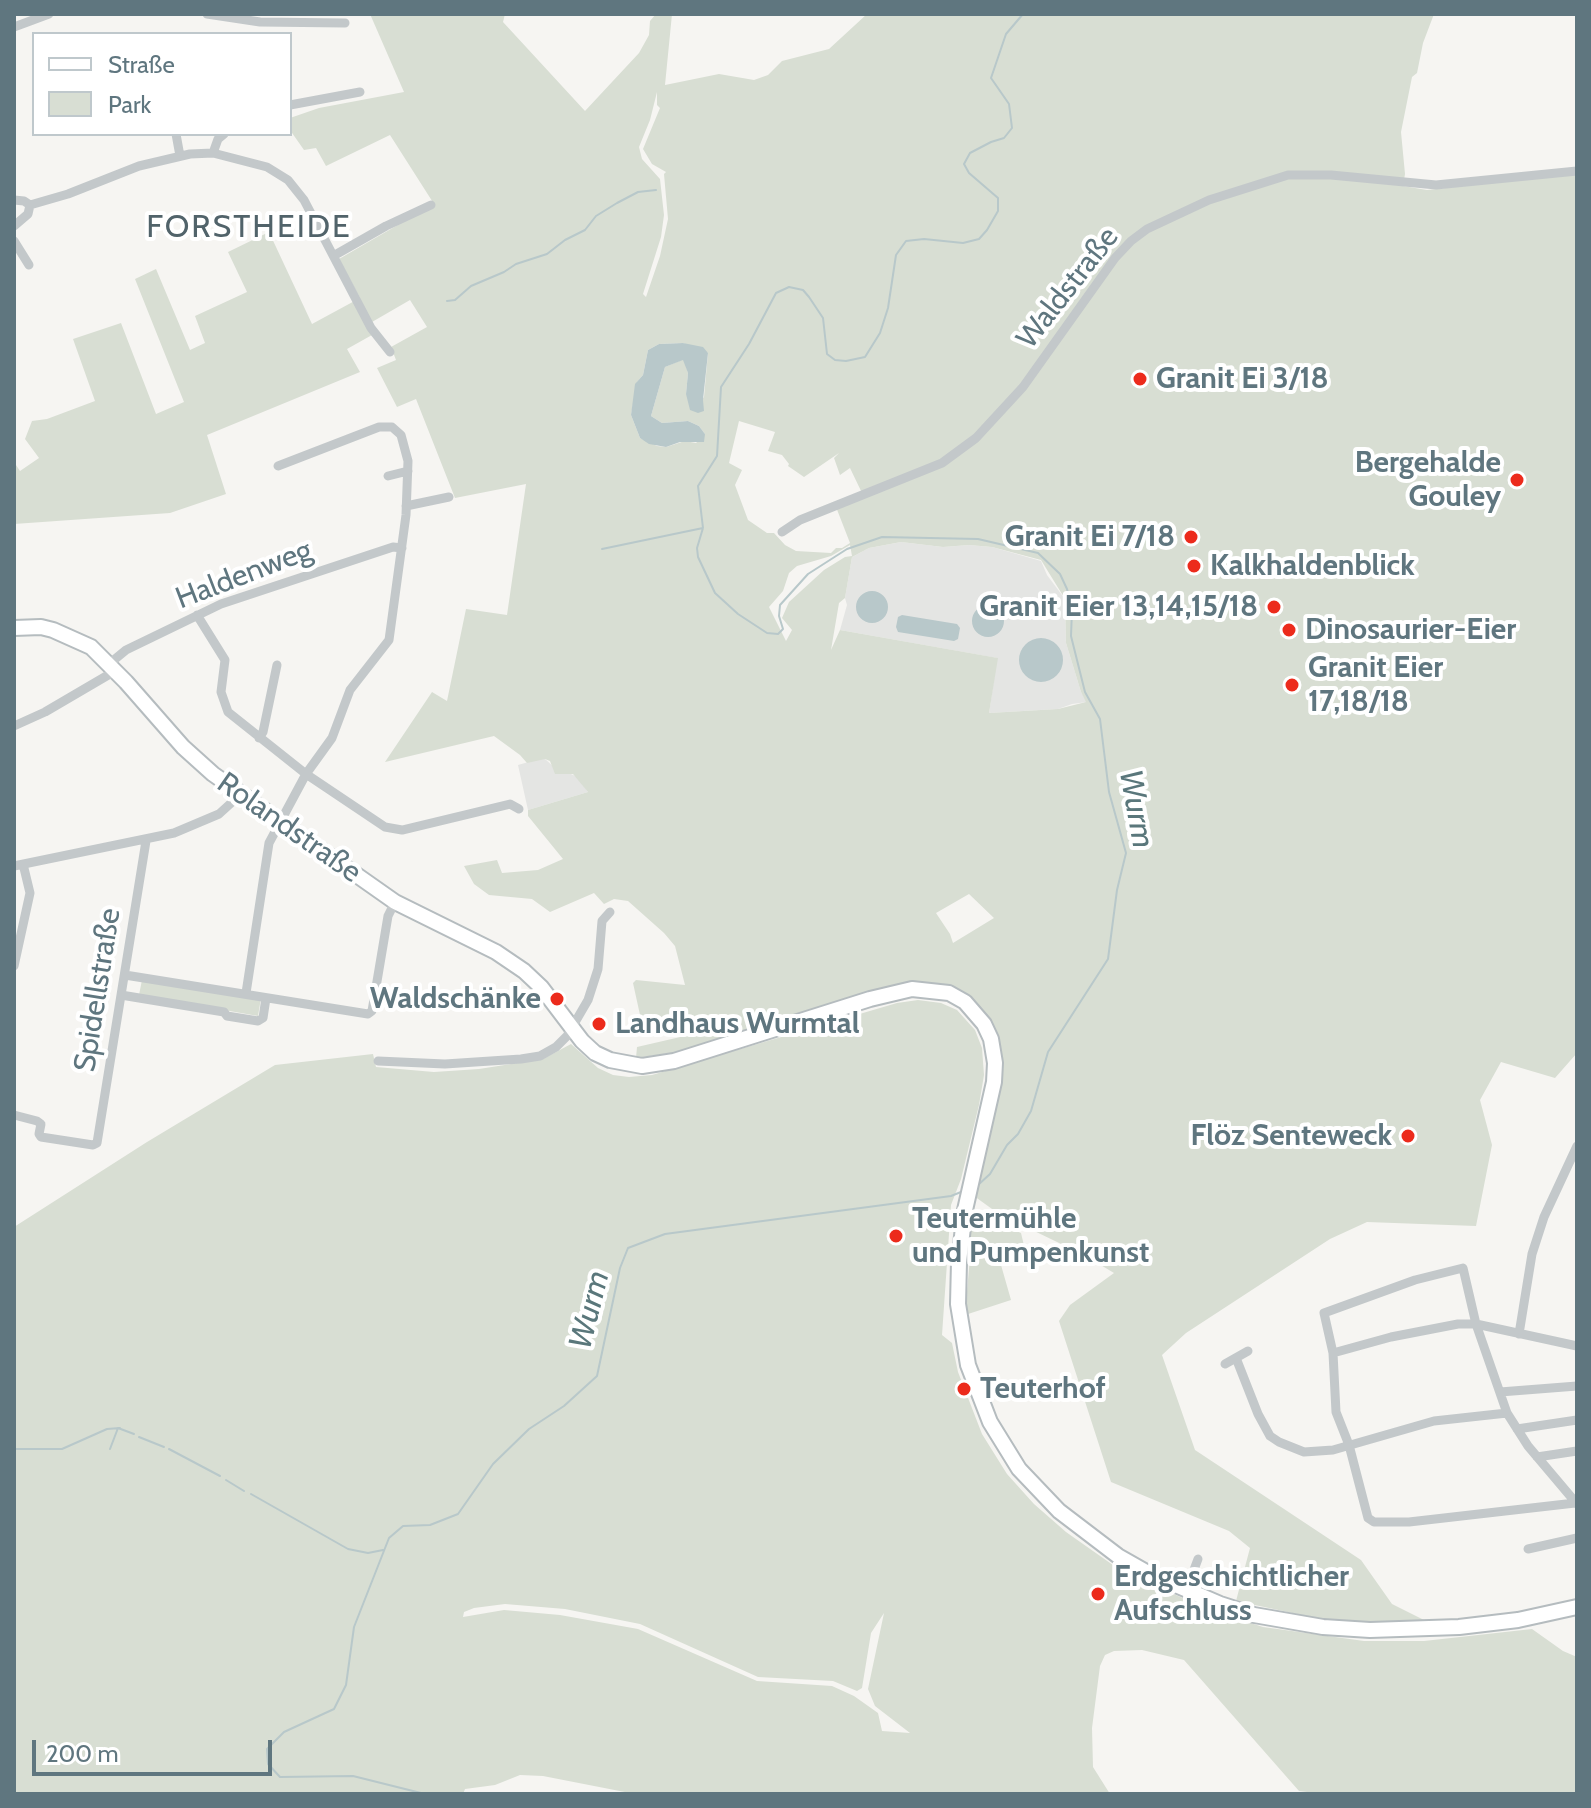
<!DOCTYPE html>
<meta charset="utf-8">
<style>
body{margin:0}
#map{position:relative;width:1591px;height:1808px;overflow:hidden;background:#f6f5f2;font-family:Cabin,sans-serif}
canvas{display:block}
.frame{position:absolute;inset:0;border:16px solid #5f767f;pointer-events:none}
.legend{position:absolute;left:32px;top:32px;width:260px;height:104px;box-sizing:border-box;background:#fff;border:2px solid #bfc8cc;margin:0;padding:10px 14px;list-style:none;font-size:24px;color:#5f767f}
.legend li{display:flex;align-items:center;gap:16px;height:40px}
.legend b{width:40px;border:2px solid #bfc8cc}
.scale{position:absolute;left:32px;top:1740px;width:240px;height:36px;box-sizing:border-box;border:4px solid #5f767f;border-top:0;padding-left:10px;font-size:24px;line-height:28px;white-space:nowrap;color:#5f767f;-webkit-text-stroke:6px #fff;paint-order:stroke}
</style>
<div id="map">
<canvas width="1591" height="1808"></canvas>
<div class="frame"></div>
<ul class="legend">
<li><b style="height:10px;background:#fff"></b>Straße</li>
<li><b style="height:22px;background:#d8ded3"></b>Park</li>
</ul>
<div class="scale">200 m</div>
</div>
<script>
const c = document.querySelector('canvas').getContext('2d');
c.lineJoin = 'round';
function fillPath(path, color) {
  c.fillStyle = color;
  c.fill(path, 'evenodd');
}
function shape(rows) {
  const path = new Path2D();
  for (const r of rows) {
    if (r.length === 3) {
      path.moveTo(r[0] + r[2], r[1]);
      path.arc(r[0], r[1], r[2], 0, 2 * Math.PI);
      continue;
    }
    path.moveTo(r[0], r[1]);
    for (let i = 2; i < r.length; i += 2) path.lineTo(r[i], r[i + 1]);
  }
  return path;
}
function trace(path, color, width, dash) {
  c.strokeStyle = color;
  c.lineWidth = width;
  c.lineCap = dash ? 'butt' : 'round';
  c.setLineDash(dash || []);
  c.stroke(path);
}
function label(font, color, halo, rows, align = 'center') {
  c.font = font + ' Cabin,sans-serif';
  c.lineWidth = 8;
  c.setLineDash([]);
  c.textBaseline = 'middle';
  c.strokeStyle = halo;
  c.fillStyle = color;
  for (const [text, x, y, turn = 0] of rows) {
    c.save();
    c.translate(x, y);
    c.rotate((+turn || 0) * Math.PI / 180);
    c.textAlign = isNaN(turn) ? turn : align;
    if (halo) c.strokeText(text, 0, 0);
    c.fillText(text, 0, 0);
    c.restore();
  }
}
const built = shape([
 [901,542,943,547,969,545,992,547,1041,561,1047,575,1065,599,1066,643,1081,692,1087,702,1072,704,1058,709,989,713,997,658,840,630,847,605,845,598,852,557,869,548],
 [539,759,545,759,554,767,578,777,588,792,528,810,518,765]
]);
const green = shape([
 [370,14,505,14,503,22,585,111,639,53,649,35,650,21,656,14,672,14,665,85,719,74,754,80,768,75,782,61,829,49,867,14,1434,14,1423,43,1417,73,1412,77,1401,132,1405,174,1403,186,1427,190,1577,174,1577,1053,1555,1078,1501,1062,1480,1100,1492,1145,1476,1226,1367,1222,1330,1239,1186,1333,1162,1355,1195,1450,1361,1560,1392,1604,1432,1624,1349,1625,1236,1601,1250,1548,1229,1531,1111,1482,1059,1321,1070,1305,1114,1273,1084,1255,999,1214,974,1196,1000,1079,998,1036,978,1005,952,987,921,982,866,994,691,1050,636,1058,637,1047,689,1035,682,1014,642,1024,633,983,636,980,685,985,675,946,664,933,628,901,614,899,604,904,594,893,550,912,532,899,489,895,474,884,464,866,497,860,502,873,538,870,563,859,528,816,528,810,588,792,573,774,555,774,550,761,545,759,527,763,520,755,494,736,385,762,432,692,447,701,466,609,507,615,526,484,455,498,416,399,397,407,377,368,396,360,391,347,427,327,410,300,372,322,372,335,347,349,360,372,207,435,226,494,170,513,14,524,14,462,20,471,39,458,25,439,32,421,47,419,95,401,73,339,121,323,156,414,184,402,135,279,156,269,190,350,205,343,195,316,247,292,228,252,269,232,312,324,360,298,339,259,434,204,390,135,326,166,316,148,304,150,290,130,290,118,319,108,404,92],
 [657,92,657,105,660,108,643,149,652,164,666,172,664,174,668,219,660,256,646,297,643,294,661,237,664,215,660,179,642,159,639,147,650,120],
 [683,343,708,353,704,397,702,400,686,394,688,373,684,359,665,367,651,416,662,423,688,421,699,426,705,434,696,443,685,441,666,447,657,446,640,438,631,415,637,382,643,375,648,350,659,344],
 [739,421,775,432,768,451,782,455,789,464,788,466,804,477,839,453,834,458,840,475,850,468,862,493,940,463,976,436,943,464,836,507,850,543,842,548,836,548,831,553,796,551,785,545,774,533,767,533,748,520,735,485,742,470,729,463],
 [901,542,943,547,969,545,992,547,1041,560,1065,599,1066,643,1081,692,1086,702,1058,709,989,713,998,658,840,630,831,650,839,603,845,598,852,557,869,548],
 [850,545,852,556,845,557,824,570,789,602,782,618,792,630,786,641,769,607,783,591,789,573,797,566,831,556],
 [969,894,994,918,953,943,950,934,936,913],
 [142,980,261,998,258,1016,139,995],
 [918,1000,941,1003,957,1010,975,1030,982,1048,984,1075,979,1105,961,1179,951,1205,942,1335,952,1343,958,1372,982,1434,1007,1474,1034,1504,1066,1532,1120,1570,1207,1609,1263,1627,1364,1641,1424,1641,1532,1629,1563,1651,1577,1657,1577,1794,1323,1794,1299,1791,1184,1660,1142,1650,1114,1651,1105,1655,1100,1666,1092,1728,1093,1767,1110,1794,635,1794,543,1776,520,1775,495,1785,465,1789,463,1794,14,1794,14,1227,147,1142,275,1065,373,1054,376,1067,434,1072,479,1069,543,1059,571,1044,598,1068,613,1075,629,1077,652,1075,897,1003],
 [505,1604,565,1609,640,1624,758,1677,833,1681,857,1691,862,1688,871,1633,884,1613,868,1689,875,1706,910,1733,882,1731,878,1713,854,1696,832,1686,757,1681,638,1629,560,1615,504,1610,463,1617,464,1612,474,1608],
 [976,1219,992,1220,1021,1233,1027,1258,1001,1265,1011,1300,965,1315,970,1257,967,1230,968,1223]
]);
const water = shape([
 [683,343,703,347,708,353,703,400,704,411,698,413,690,410,686,394,688,373,683,360,665,367,651,416,662,423,688,421,699,426,705,434,704,442,680,442,666,447,649,444,640,438,631,415,635,384,643,375,648,350,659,344],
 [872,607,16],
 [988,621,16],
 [902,615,957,624,960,628,958,639,954,641,898,632,896,627,898,617],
 [1041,660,22]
]);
const stream = shape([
 [447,301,455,300,471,286,504,272,516,264,547,254,565,240,585,230,596,216,617,203,638,192,656,190],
 [602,549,703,528],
 [978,1185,990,1174,1007,1145,1018,1134,1031,1111,1048,1052,1108,959,1117,890,1126,853,1109,792,1100,719,1085,692,1071,636,1072,610,1067,589,1060,574,1038,553,978,539,882,537,847,549,808,574,780,605,779,616,783,629,778,634,767,633,738,614,715,593,698,557,697,548,703,528,698,486,717,456,721,387,749,344,776,293,789,287,803,290,809,297,823,318,827,354,835,360,846,361,865,357,880,333,888,308,896,255,906,241,924,239,963,243,979,239,987,230,998,211,998,198,969,173,964,164,970,153,991,142,1004,138,1012,128,1009,104,991,78,1006,34,1023,14],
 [139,1437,164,1447],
 [14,1449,62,1449,107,1429,120,1428],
 [110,1449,118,1428,134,1434],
 [169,1449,220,1476],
 [226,1480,244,1491],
 [251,1494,348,1549,368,1553,383,1550],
 [425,1794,353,1776,280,1777,268,1764,267,1749,284,1732,334,1709,346,1685,354,1627,389,1538,403,1526,430,1525,458,1514,493,1464,529,1429,564,1406,597,1376,620,1268,628,1248,665,1234,951,1196,961,1192]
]);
const minor = shape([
 [207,14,260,22,345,23],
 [14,27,49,14],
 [290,105,360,92],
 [176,134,180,156],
 [213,153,218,139,224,134],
 [14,200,24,201,30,205,28,214,14,226],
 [30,205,68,194,139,166,190,154,213,153,267,167,288,180,304,200,371,328,390,352],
 [14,241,29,265],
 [335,255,386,226,431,205],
 [388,476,408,471],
 [406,506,449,497],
 [782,532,800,520,942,463,976,438,1023,387,1115,258,1131,241,1147,229,1209,200,1288,175,1331,175,1436,185,1577,171],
 [197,615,225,660,221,692,228,712,306,774,385,827,402,830,510,804,519,809],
 [109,664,126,650,221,604,393,547,402,548],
 [14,726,45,712,115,671],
 [259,738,263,732,277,665],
 [14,866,174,833,219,814,241,794],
 [14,966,30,893,23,864],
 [125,975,368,1014,372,1011,388,916,395,902],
 [246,993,269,843,306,774,332,738,350,690,389,640,406,515,408,461,401,435,392,427,379,427,278,466],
 [121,995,224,1012,227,1016,258,1021,263,1018,266,998],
 [378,1061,445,1064,521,1059,540,1056,556,1047,567,1036,588,1000,598,969,602,921,610,912],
 [14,1115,37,1121,41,1124,39,1134,41,1137,93,1145,97,1143,146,841],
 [1519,1334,1532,1254,1544,1217,1577,1146],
 [1333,1353,1391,1337,1458,1324,1476,1324,1577,1346],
 [1236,1358,1258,1414,1270,1436,1279,1442,1304,1452,1333,1450,1434,1421,1507,1413],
 [1225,1364,1248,1351],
 [1500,1392,1577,1386],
 [1517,1429,1577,1420],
 [1537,1457,1577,1451],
 [1575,1503,1409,1522,1374,1522,1368,1518,1349,1445,1336,1412,1333,1353,1324,1313,1415,1280,1463,1268,1476,1324,1507,1413,1528,1446,1577,1504],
 [1528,1549,1577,1538],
 [1186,1591,1198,1559]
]);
const secondary = shape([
 [14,628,41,627,53,630,91,647,126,682,183,747,213,774,395,902,496,952,524,971,541,987,582,1041,595,1053,610,1060,642,1066,674,1061,870,999,912,989,949,993,965,1002,984,1024,991,1039,995,1063,994,1082,965,1210,959,1262,958,1304,968,1365,990,1422,1019,1469,1059,1511,1118,1556,1148,1573,1220,1604,1254,1615,1323,1627,1370,1630,1459,1627,1518,1620,1577,1607]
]);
const markers = [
 [1140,379,8,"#ec2b1c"],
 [1517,480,8,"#ec2b1c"],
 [1191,537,8,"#ec2b1c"],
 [1194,566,8,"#ec2b1c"],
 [1274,607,8,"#ec2b1c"],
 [1289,630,8,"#ec2b1c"],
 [1292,685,8,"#ec2b1c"],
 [557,999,8,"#ec2b1c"],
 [599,1024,8,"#ec2b1c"],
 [1408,1136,8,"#ec2b1c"],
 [896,1236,8,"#ec2b1c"],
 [964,1389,8,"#ec2b1c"],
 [1098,1594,8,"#ec2b1c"]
];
const streetNames = [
 ["Waldstraße",1068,288,-52],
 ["Haldenweg",244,575,-21],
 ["Rolandstraße",289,828,35],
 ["Spidellstraße",98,990,-81]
];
const poiNames = [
 ["Granit Ei 3/18",1156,379],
 ["Bergehalde",1501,463,"right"],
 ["Gouley",1501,497,"right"],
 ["Granit Ei 7/18",1175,537,"right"],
 ["Kalkhaldenblick",1210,566],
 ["Granit Eier 13,14,15/18",1258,607,"right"],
 ["Dinosaurier-Eier",1305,630],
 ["Granit Eier",1308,668],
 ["17,18/18",1308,702],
 ["Waldschänke",541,999,"right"],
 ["Landhaus Wurmtal",615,1024],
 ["Flöz Senteweck",1392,1136,"right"],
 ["Teutermühle",912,1219],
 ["und Pumpenkunst",912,1253],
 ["Teuterhof",980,1389],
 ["Erdgeschichtlicher",1114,1577],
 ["Aufschluss",1114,1611]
];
const neighbourhoodNames = [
 ["FORSTHEIDE",249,228]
];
const waterNames = [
 ["Wurm",1136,809,80],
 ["Wurm",590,1310,-76]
];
fillPath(built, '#e4e5e3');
fillPath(green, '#d8ded3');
fillPath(water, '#b8c8ca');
trace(stream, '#b8c8ca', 2);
trace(secondary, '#b5bcbf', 18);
trace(minor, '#c3c8ca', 9);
trace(secondary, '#fff', 14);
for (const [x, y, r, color] of markers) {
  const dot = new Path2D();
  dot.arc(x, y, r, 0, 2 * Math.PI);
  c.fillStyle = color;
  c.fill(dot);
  trace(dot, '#fff', 3);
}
label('30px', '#5f767f', '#fff', streetNames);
label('bold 30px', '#5f767f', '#fff', poiNames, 'left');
c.letterSpacing = '2px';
label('32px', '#51636a', '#fff', neighbourhoodNames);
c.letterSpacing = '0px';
label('italic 32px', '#5a777b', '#fff', waterNames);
</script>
